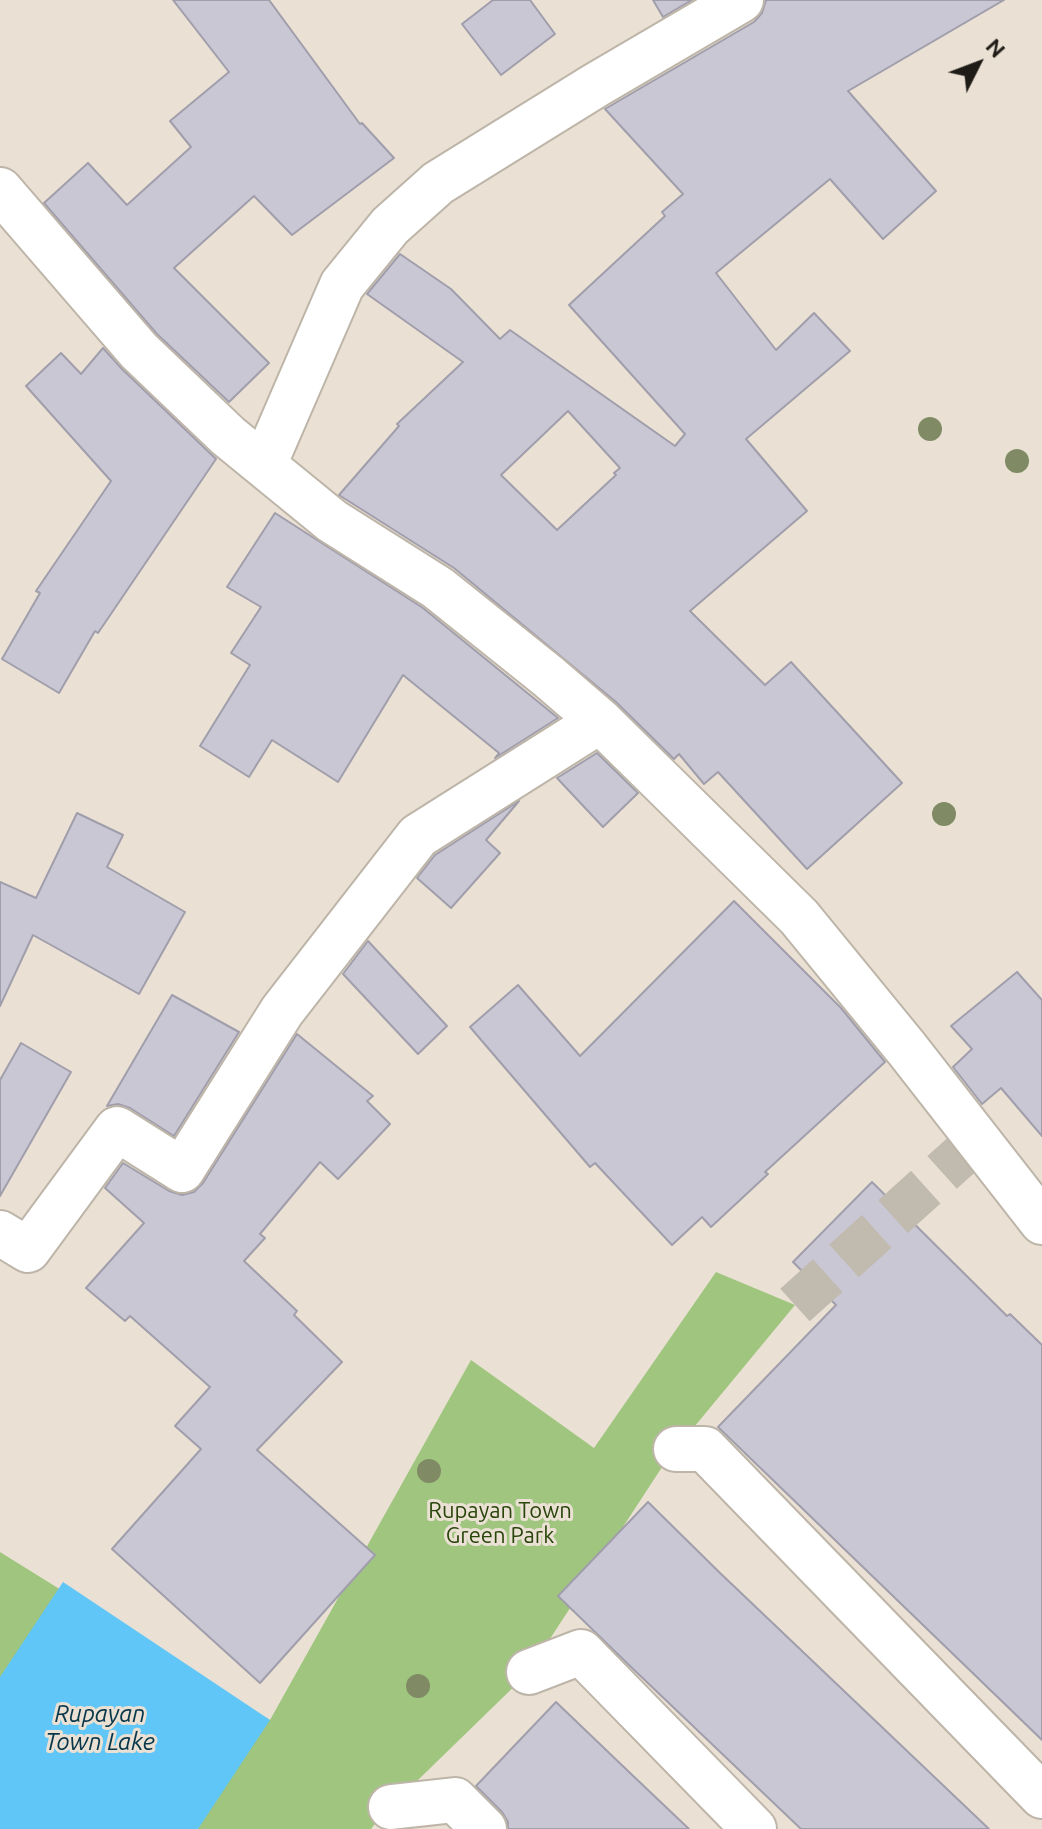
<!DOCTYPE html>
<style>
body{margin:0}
#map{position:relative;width:1042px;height:1829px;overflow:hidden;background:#eae1d4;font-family:Ubuntu,sans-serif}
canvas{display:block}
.north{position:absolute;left:938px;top:24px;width:80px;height:80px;-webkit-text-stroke:6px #eae1d4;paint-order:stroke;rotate:48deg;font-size:22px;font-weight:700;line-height:32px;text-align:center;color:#1f1c17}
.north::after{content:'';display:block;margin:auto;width:28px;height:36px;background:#1f1c17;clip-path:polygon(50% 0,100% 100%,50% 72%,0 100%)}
</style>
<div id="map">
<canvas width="1042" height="1829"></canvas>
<div class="north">N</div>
</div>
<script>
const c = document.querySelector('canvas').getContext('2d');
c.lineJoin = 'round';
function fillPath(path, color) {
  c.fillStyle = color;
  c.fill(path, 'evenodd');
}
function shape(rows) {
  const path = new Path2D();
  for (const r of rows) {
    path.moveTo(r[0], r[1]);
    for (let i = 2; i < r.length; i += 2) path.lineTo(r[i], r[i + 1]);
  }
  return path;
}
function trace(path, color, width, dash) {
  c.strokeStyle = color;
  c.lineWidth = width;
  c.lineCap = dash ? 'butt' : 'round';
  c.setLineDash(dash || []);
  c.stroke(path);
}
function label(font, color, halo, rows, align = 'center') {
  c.font = font + ' Ubuntu,sans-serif';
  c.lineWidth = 6;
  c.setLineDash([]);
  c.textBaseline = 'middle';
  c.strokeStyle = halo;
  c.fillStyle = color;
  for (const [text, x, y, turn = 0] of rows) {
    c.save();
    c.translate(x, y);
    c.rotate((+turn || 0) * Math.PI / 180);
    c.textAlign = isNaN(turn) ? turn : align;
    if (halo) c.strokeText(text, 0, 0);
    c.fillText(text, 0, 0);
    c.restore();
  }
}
const green = shape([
 [716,1272,795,1305,666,1461,527,1674,381,1816,371,1829,0,1829,0,1552,270,1720,471,1360,594,1448]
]);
const water = shape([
 [63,1582,270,1720,198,1829,0,1829,0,1677]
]);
const building = shape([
 [173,0,269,0,360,124,362,123,394,158,292,235,254,196,174,268,269,363,229,402,157,334,44,203,88,163,127,205,191,147,170,121,229,72,173,0],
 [493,0,530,0,555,34,501,75,462,24,493,0],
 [653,0,692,0,663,17,653,0],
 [766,0,1004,0,848,91,936,191,883,239,830,179,716,273,776,350,814,313,850,351,746,439,807,511,690,611,765,685,791,662,902,783,807,869,718,772,704,784,679,754,674,759,616,702,454,568,339,495,399,426,397,424,463,362,367,294,400,254,451,289,500,339,510,330,675,446,685,434,569,305,665,216,662,212,683,194,605,109,754,22,762,13,766,0],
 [568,411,620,468,614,473,616,475,557,530,501,475,568,411],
 [103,348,122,369,216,459,98,633,95,631,59,693,2,659,40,593,36,591,111,481,26,386,61,353,81,374,103,348],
 [275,513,423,608,558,718,495,758,499,753,403,675,338,782,272,740,249,777,200,746,250,665,231,653,261,607,227,587,275,513],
 [597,753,638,793,603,827,557,778,597,753],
 [519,801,486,840,500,853,451,908,417,878,435,855,519,801],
 [77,813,123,835,107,867,185,912,139,994,33,935,0,1006,0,882,36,898,77,813],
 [734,901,841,1008,885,1062,765,1172,768,1174,711,1227,702,1217,672,1245,595,1163,590,1167,470,1027,518,985,580,1056,734,901],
 [368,941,447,1026,418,1054,343,974,368,941],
 [1017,972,1042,1000,1042,1136,1001,1088,982,1104,953,1067,972,1049,951,1026,1017,972],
 [172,995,239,1032,174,1136,130,1108,118,1104,107,1106,172,995],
 [297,1034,373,1096,367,1101,390,1124,338,1179,320,1162,260,1234,265,1238,244,1261,297,1311,294,1315,342,1362,257,1450,375,1555,260,1683,112,1549,201,1449,175,1426,210,1387,130,1316,125,1321,86,1288,144,1223,105,1188,123,1163,169,1191,182,1195,194,1192,203,1183,297,1034],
 [21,1043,71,1072,0,1196,0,1080,21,1043],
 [872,1182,1007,1316,1010,1314,1042,1345,1042,1740,718,1427,836,1305,793,1262,872,1182],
 [648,1502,719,1572,989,1829,801,1829,630,1666,558,1596,648,1502],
 [556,1702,628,1771,689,1829,508,1829,508,1822,502,1812,476,1786,556,1702]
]);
const streetTunnel = shape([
 [795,1305,977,1141]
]);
const street = shape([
 [0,190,139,351,228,436,332,521,438,588,549,677,600,721,799,917,907,1049,1042,1222],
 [264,465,342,285,390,226,438,183,596,85,741,0],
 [0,1233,28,1250,117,1129,182,1170,282,1011,418,836,600,721],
 [676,1449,705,1449,1042,1796],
 [529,1672,581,1652,754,1829],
 [391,1807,455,1800,484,1829]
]);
const trees = [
 [930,429],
 [1017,461],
 [944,814],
 [429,1471],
 [418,1686]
];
const parkNames = [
 ["Rupayan Town",500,1511],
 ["Green Park",500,1536]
];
const waterNames = [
 ["Rupayan",100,1714],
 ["Town Lake",100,1742]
];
fillPath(green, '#9fc57f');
fillPath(water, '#60c6f7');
fillPath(building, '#cac7d5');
trace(building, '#a19eac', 2);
trace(streetTunnel, '#c1baae', 44, [44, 22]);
trace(street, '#beb5a9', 48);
trace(street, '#fff', 44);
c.fillStyle = '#808b65';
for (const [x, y] of trees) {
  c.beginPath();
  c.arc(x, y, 12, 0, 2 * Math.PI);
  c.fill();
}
label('22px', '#29450b', '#eae1d4', parkNames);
label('italic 24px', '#07364a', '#eae1d4', waterNames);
</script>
